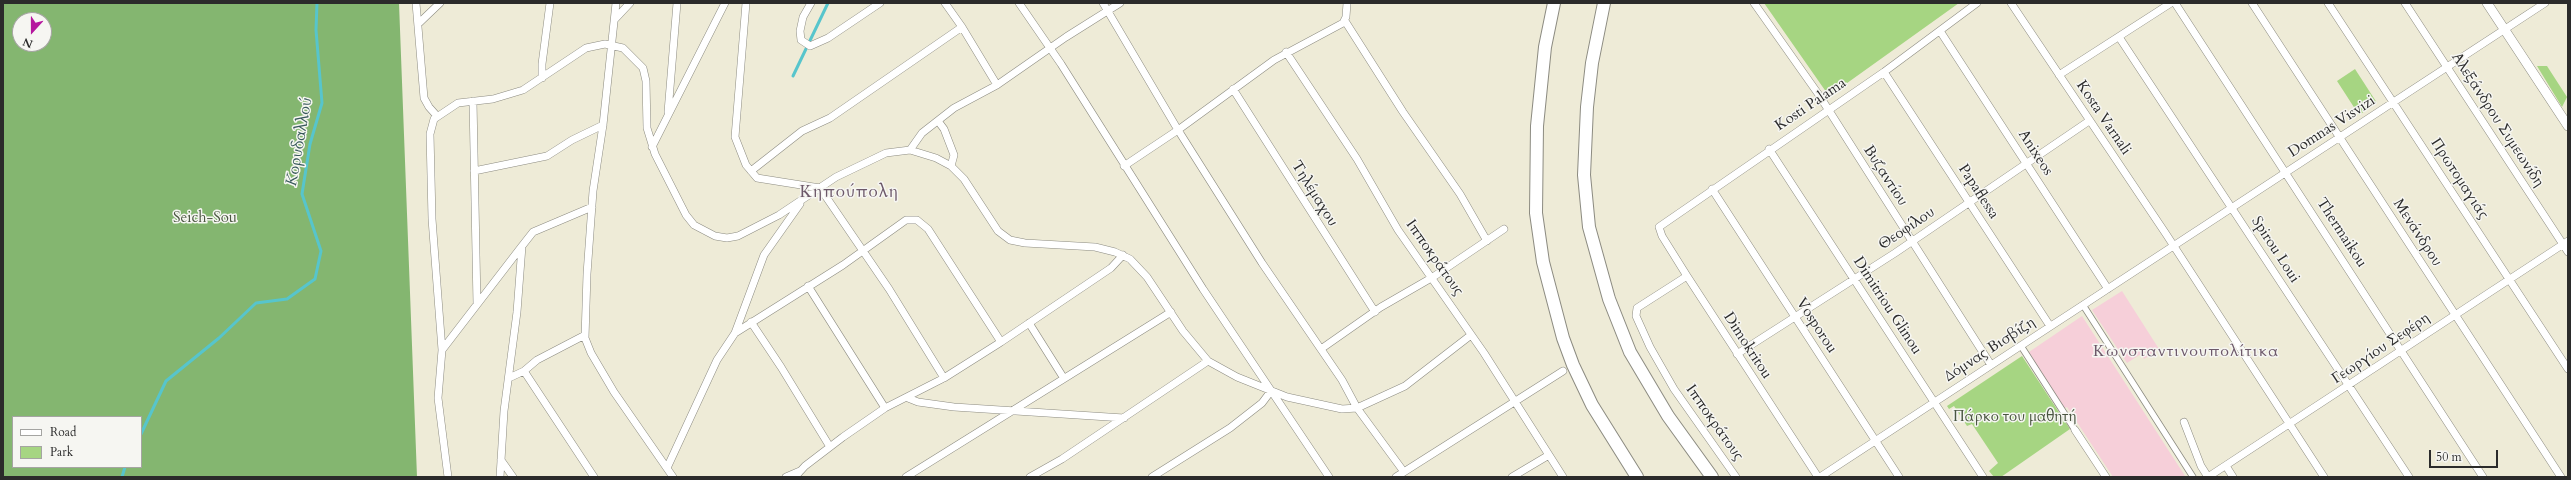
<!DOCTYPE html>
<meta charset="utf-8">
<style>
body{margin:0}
#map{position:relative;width:2571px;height:480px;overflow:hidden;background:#eeebd7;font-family:Cardo,serif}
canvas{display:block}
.frame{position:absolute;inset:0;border:4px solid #2b2b2b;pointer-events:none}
.legend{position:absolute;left:12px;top:416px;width:130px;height:52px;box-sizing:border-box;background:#f6f6f2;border:1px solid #a5a5a2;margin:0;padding:5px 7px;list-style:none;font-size:12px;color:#2b2b2b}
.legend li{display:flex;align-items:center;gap:8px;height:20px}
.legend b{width:20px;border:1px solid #a5a5a2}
.north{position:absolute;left:12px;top:12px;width:40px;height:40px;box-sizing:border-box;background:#f6f6f2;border:1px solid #a5a5a2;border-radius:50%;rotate:201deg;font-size:11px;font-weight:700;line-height:16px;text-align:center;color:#2b2b2b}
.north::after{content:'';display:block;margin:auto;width:14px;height:18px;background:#b5179e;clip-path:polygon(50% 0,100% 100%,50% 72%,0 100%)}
.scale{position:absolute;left:2429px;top:450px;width:69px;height:18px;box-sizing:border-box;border:2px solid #2b2b2b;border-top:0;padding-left:5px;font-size:12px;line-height:14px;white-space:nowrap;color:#2b2b2b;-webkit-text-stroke:3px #f6f6f2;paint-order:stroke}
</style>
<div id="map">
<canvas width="2571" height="480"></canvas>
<div class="frame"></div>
<ul class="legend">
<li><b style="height:5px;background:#fff"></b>Road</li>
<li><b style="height:11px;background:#a6d582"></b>Park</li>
</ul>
<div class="north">N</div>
<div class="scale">50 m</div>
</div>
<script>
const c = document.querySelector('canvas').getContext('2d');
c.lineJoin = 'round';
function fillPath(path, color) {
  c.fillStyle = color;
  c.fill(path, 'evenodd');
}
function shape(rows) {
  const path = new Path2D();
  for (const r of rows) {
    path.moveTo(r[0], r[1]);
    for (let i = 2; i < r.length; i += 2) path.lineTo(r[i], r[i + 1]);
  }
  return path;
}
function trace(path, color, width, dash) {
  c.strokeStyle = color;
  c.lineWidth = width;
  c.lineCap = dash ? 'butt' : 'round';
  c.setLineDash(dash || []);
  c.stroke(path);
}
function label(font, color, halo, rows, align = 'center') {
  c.font = font + ' Cardo,serif';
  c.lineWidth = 3;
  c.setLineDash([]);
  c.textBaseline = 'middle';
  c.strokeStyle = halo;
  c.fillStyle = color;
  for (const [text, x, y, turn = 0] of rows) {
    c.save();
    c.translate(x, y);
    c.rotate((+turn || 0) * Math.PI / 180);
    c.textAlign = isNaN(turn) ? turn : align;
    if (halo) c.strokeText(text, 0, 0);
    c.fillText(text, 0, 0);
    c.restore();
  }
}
const built = shape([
 [2122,291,2159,349,2144,359,2141,354,2127,363,2092,310],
 [2082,316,2185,476,2184,477,2113,477,2067,407,2063,409,2026,354]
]);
const green = shape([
 [1764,3,1959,3,1829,96],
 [2537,66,2547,66,2567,97,2562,107],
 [2355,69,2377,103,2359,115,2337,81],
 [2022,356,2070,429,2001,477,1994,477,1989,471,1998,463,1972,424,1967,426,1954,406,1949,409,1947,406]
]);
const forest = shape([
 [3,3,399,3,417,477,3,477],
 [20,20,44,20,44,44,20,44],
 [13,417,141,417,141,467,13,467]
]);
const stream = shape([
 [793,76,828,3],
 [141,434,166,381,219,338,256,303,287,299,315,279,321,251,302,194,310,144,322,103,316,30,317,3],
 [122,477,125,467]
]);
const pedestrian = shape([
 [2083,305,2193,477],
 [2021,346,2075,430]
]);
const minor = shape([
 [416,3,424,98,429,107,437,116],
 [616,3,603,125,593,191,587,274,585,338,591,353,614,392,673,477],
 [746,3,735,137,746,165,757,178,820,188,889,289,944,378],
 [811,3,803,17,800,31,801,40,810,46,828,38,880,3],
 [945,3,962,27,997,85],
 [1019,3,1061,64,1203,289,1329,477],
 [1103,3,1178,130,1262,263,1342,380,1357,408,1404,472],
 [1754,3,1819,95,1991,365],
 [2011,3,2166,234,2324,477],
 [2175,3,2483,477],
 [2252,3,2561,477],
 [2328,3,2568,369],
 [2405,3,2568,252],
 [615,19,630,3],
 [1345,21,1403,112,1460,194,1487,241],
 [418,24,440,3],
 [1940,31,2108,289],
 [2119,37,2409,477],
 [1286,52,1357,159,1398,230,1484,353,1563,477],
 [1884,72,2050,326],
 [2059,75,2171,3],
 [542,78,542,64,550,3],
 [1233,89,1375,312],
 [473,101,477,304],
 [668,112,677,3],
 [938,121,944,129,954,155,951,166],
 [652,147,725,3],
 [1769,149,1983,477],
 [910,150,922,133,954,108,997,85,1066,37,1120,3],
 [1124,166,1178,130,1274,60,1343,23,1346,17,1347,3],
 [474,171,547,156,572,140,603,125],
 [751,171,802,131,830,118,962,27],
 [1712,189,1899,477],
 [1687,276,1637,308,1636,316,1650,347,1674,389,1736,477],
 [808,286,885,408],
 [751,322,781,367,830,447],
 [1029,323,1063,377],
 [735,333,764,255,800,204],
 [1321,349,1381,307,1433,277,1504,229],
 [442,350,432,219,430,134,434,119,458,103,493,99,523,90,586,48,605,44,623,48,643,68,646,81,647,128,655,154,686,215,694,225,715,236,727,238,738,236,779,215,836,177,886,153,910,150,936,158,951,166,964,179,998,231,1010,240,1025,243,1095,247,1115,252,1130,259,1147,277,1183,331,1208,361,1237,377,1287,397,1342,409,1357,408,1405,386,1471,335],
 [1737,354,1895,253,2089,121],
 [524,371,594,477],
 [509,378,524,371,537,360,585,335],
 [908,398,918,402,954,407,1124,418],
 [2184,422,2201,466,2208,477],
 [2075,430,2106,477],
 [501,460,513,477],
 [2226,466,2233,477],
 [667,468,717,360,735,333,843,265,906,220,917,220,928,229,1001,342],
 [448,477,438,398,442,350,522,246],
 [500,477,504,411,517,312,522,246,533,232,592,207],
 [786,477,800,471],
 [795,477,805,466,843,437,885,408,944,378,1001,342,1111,268,1123,255],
 [906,477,1171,312],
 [1030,477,1062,459,1208,361],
 [1152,477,1230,428,1262,403,1271,391],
 [1396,477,1563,371],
 [1512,477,1549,455],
 [1818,477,1687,276,1662,236,1659,227,1884,72,1977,3],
 [1820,477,2545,3],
 [2208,477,2568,241]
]);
const tertiary = shape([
 [2487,3,2568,126]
]);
const trunk = shape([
 [1554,3,1545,47,1537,126,1536,213,1543,262,1563,338,1573,365,1592,405,1637,477],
 [1604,3,1592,63,1587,107,1584,175,1589,227,1609,299,1630,352,1668,416,1712,477]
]);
const streetNames = [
 ["Kosti Palama",1811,105,-34],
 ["Kosta Varnali",2103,118,56],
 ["Αλεξάνδρου Συμεωνίδη",2497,120,57],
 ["Domnas Visvizi",2332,127,-33],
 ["Anixeos",2035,153,57],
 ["Βυζαντίου",1885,176,57],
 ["Πρωτομαγιάς",2459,179,57],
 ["Papaflessa",1978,192,57],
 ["Τηλέμαχου",1314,194,58],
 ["Θεοφίλου",1907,229,-34],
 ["Thermaikou",2341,233,57],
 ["Μενάνδρου",2417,233,57],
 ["Spirou Loui",2275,250,57],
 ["Ιπποκράτους",1434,258,55],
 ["Dimitriou Glinou",1887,306,57],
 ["Vosporou",1816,326,57],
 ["Dimokritou",1747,346,57],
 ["Γεωργίου Σεφέρη",2381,349,-34],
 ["Δόμνας Βισβίζη",1990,350,-33],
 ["Ιπποκράτους",1714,423,55]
];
const parkNames = [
 ["Seich-Sou",205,219],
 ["Πάρκο του μαθητή",2015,418]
];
const waterNames = [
 ["Κορυδαλλού",300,142,-80]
];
const neighbourhoodNames = [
 ["Κωνσταντινουπολίτικα",2186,352]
];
const quarterNames = [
 ["Κηπούπολη",849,193]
];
fillPath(built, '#f6cfd9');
fillPath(green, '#a6d582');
fillPath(forest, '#84b670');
trace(stream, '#57c5cc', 3);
trace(pedestrian, '#8c8b81', 7);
trace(minor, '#8c8b81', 8);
trace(tertiary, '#8c8b81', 10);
trace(trunk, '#8c8b81', 14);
trace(pedestrian, '#fff', 5.5);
trace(minor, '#fff', 7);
trace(tertiary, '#fff', 9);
trace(trunk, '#fff', 12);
label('15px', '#2b2b2b', '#f6f6f2', streetNames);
label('15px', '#4a5641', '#f6f6f2', parkNames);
label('italic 16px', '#38595b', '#f6f6f2', waterNames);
c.letterSpacing = '1px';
label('16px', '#6c5869', '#f6f6f2', neighbourhoodNames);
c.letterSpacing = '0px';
c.letterSpacing = '1px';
label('17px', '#6c5869', '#f6f6f2', quarterNames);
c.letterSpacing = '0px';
</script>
